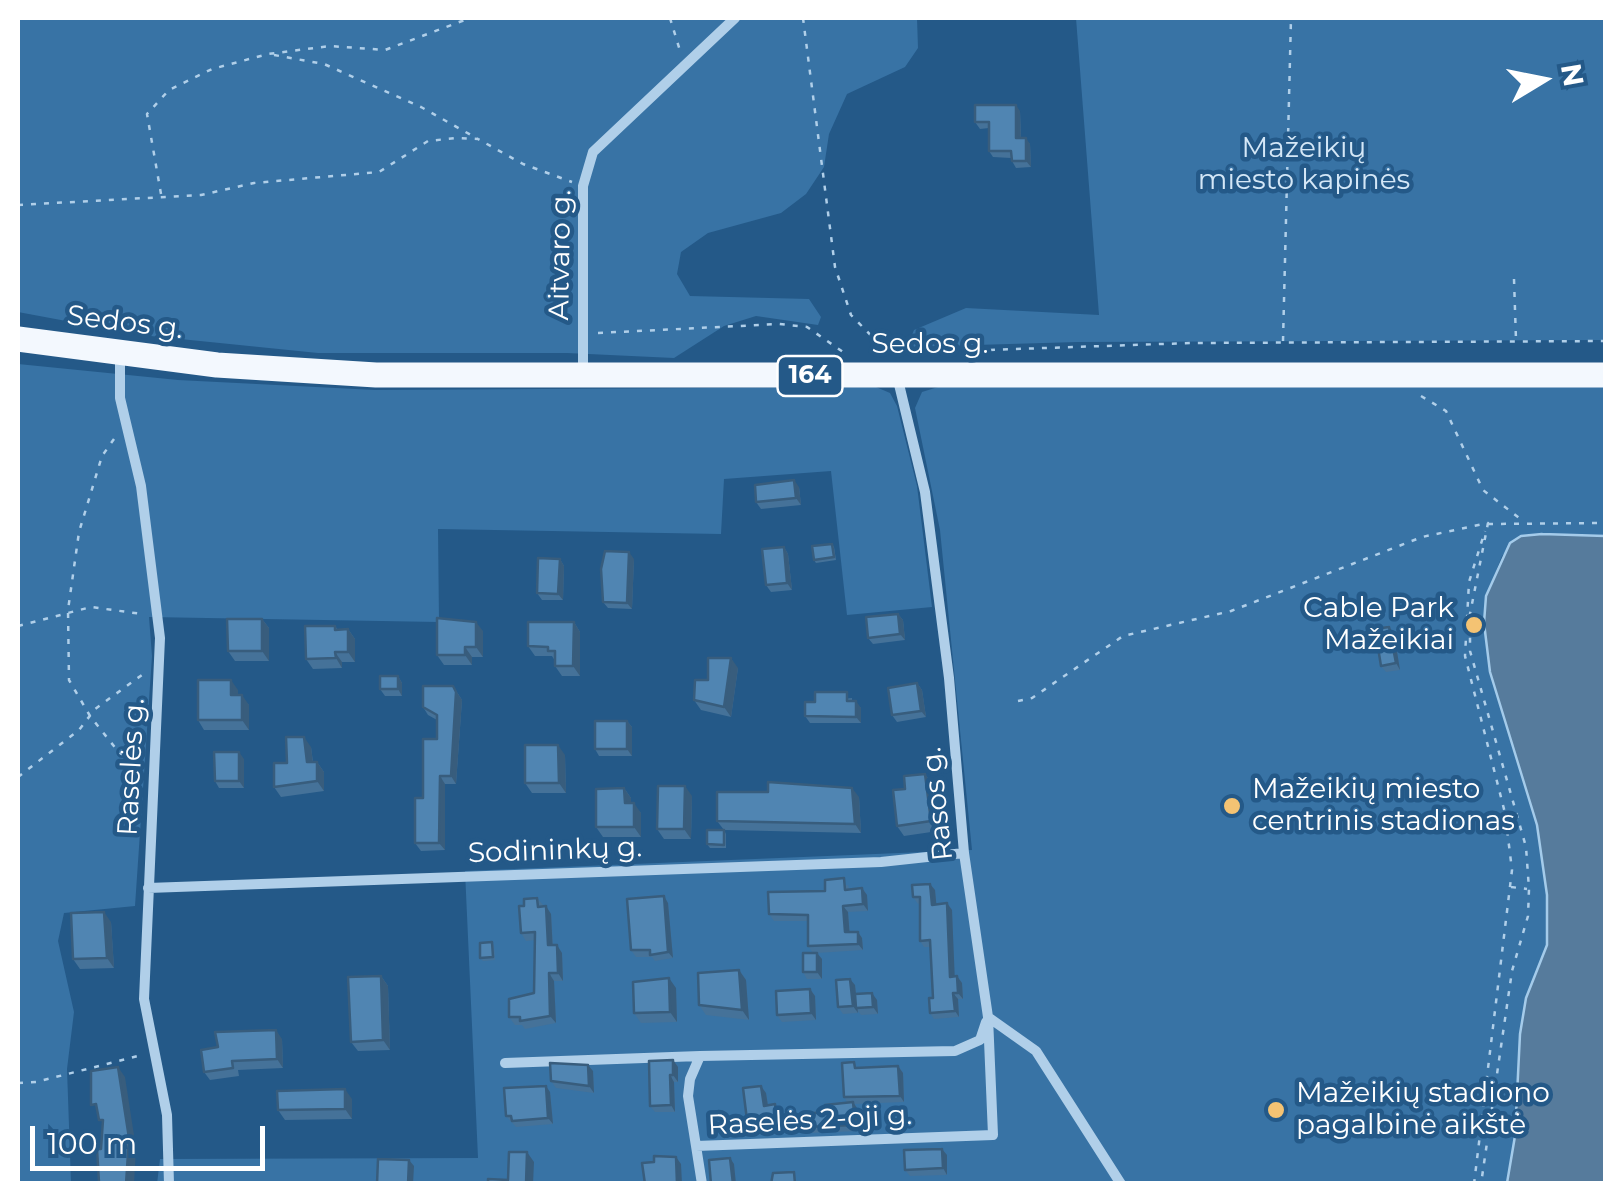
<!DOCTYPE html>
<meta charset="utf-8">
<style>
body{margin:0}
#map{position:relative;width:1623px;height:1201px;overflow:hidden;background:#245988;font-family:Montserrat,sans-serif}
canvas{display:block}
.frame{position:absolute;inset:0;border:20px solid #fff;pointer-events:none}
.north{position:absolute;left:1493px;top:30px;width:100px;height:100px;-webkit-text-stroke:8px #245988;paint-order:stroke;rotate:80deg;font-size:28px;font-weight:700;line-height:40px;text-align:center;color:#fff}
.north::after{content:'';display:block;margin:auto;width:35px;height:45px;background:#fff;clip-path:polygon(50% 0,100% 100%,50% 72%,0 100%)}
.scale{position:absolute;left:30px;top:1126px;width:235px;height:45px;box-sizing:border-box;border:5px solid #fff;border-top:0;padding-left:12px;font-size:30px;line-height:35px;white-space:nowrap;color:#fff;-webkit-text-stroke:8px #245988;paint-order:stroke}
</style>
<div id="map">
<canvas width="1623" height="1201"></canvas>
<div class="frame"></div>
<div class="north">N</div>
<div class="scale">100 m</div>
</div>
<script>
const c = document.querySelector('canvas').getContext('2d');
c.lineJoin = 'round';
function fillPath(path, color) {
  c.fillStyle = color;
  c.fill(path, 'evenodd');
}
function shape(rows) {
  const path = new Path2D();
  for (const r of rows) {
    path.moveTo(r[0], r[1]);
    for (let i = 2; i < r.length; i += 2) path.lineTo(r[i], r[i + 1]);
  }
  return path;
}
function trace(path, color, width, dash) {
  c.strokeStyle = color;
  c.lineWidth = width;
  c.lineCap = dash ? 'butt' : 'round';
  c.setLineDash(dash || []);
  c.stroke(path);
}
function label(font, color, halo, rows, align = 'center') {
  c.font = font + ' Montserrat,sans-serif';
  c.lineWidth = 9;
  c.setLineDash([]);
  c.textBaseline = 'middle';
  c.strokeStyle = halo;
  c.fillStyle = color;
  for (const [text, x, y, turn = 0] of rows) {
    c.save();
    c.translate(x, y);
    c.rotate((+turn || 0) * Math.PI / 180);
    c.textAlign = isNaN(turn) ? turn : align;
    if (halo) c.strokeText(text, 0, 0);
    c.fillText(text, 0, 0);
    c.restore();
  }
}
const green = shape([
 [18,18,917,18,918,48,905,67,847,94,829,134,824,167,806,194,781,213,708,233,681,252,677,274,690,296,809,299,821,317,818,325,756,316,724,326,674,358,567,353,318,353,141,335,18,312],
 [1076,18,1605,18,1605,340,1078,342,907,347,914,330,966,308,1099,315],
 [18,364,178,380,375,390,876,387,890,393,897,406,917,486,932,607,847,615,831,471,724,479,721,534,438,529,439,622,149,617,152,656,135,906,64,913,58,941,74,1012,67,1069,71,1183,18,1183],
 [938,387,1605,387,1605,536,1521,536,1502,556,1486,596,1484,623,1490,672,1537,825,1547,895,1547,945,1526,998,1520,1034,1515,1136,1507,1183,157,1184,160,1159,478,1158,465,871,972,850,940,530,915,408,922,392]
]);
const water = shape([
 [1542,534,1605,536,1605,1183,1507,1183,1515,1136,1520,1034,1526,998,1547,945,1547,895,1537,825,1490,672,1484,623,1486,596,1510,543,1521,536,1542,534]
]);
const stream = shape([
 [1606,96,1606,162]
]);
const path = shape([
 [670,18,681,54],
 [803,18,835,267,851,315,888,353],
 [274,55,324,64,421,107,478,139],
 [161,194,147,114,169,90,212,69,268,54,330,46,385,50,470,18],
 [18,205,201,195,254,183,379,172,428,141,456,138,478,139,523,164,572,182],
 [1514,279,1516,340],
 [598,333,779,324,807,327,846,354],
 [1283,341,1291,18],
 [899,353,1191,343,1606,341],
 [1421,396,1446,411,1483,490,1523,521],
 [114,439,102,456,79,532,68,610,69,680,90,716,140,779],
 [1488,524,1606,523],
 [18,626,91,607,142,614],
 [1018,701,1032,698,1123,636,1231,611,1422,537,1488,523,1470,614,1470,651,1526,847,1529,889,1528,916,1512,971,1481,1184],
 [18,777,79,730,95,709,146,672],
 [1511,887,1527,889],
 [18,1083,36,1082,142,1055],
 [1474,1184,1512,870,1505,813,1465,656,1469,582,1485,531]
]);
const minor = shape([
 [120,355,120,398,141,486,160,638,144,999,167,1115,169,1184],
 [583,374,583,186,593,152,735,18],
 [897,376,925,492,949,678,964,853,988,1017,1036,1051,1121,1184],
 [148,888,881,862,964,853],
 [505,1063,700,1056],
 [696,1146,688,1096,690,1079,700,1056,955,1051,980,1040,986,1022],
 [702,1184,696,1146,993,1135,988,1017]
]);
const primary = shape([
 [18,339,217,365,376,375,1606,375]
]);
const wall = shape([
 [1020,111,1021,138,1030,144,1031,167,1016,168,1012,161,1011,158,993,157,989,151,989,128,980,129,975,122],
 [799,487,801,505,761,509,756,502],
 [832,544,834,547,836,560,816,563,814,560],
 [784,547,788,554,792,590,771,592,766,585],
 [560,559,564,566,563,600,542,600,537,593],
 [634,559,632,609,608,608,603,602],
 [898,614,903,620,905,640,873,644,868,638],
 [262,619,269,628,269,661,235,661,228,651],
 [574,622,580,632,580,676,562,676,555,666,555,661,552,656,535,656,528,646],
 [335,626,338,630,348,629,355,639,355,662,342,662,342,668,313,669,306,659],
 [483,631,483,657,472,657,472,665,444,665,437,655],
 [1394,633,1400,670,1386,672,1381,666],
 [738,668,731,717,701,710,694,700,708,680],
 [398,676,402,683,402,696,385,696,380,689],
 [917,683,922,690,926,717,897,722,892,715],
 [453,686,462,700,456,784,445,784,445,850,421,851,415,843,423,798,437,739,437,720,428,715,423,707],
 [238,690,238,695,249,705,249,730,204,730,198,720],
 [852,698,852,701,861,708,861,723,810,723,805,716,815,702],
 [627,721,632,727,632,756,599,756,595,749],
 [311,747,313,762,317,762,324,772,324,791,281,797,274,787,287,763],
 [565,755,566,793,532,793,525,783],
 [244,759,244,788,219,788,215,781],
 [925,774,932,784,938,831,904,836,897,826,905,789],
 [624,788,631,798,631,803,641,813,641,837,603,837,596,827],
 [768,792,859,797,861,833,724,830,717,821],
 [692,796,691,839,664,839,657,829],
 [724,830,726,834,726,848,710,848,707,844],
 [930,884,935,890,936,904,947,903,952,910,954,977,957,976,962,983,963,999,958,999,959,1017,934,1019,930,1013,933,998,931,947,924,947,920,941,920,903,918,904,913,897],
 [848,885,849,889,862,888,867,895,868,911,848,912,850,932,858,932,862,938,863,950,817,953,822,959,822,979,807,979,803,972,813,953,808,946,808,921,774,921,769,914,825,891],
 [537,898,551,914,553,945,562,953,563,981,554,981,556,1023,525,1029,522,1025,515,1025,509,1017,534,993,535,940,526,941,521,933,524,906],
 [668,903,673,958,655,961,652,957,636,957,631,950],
 [111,922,114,968,80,969,73,959],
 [492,942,494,946,495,960,483,961,480,958],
 [739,970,746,980,749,1020,706,1015,699,1005],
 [381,976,388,986,390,1050,358,1051,351,1042],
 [855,985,856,994,877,1000,878,1014,861,1015,857,1010,858,1013,843,1014,838,1007],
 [676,988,677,1022,641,1023,634,1013],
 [810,989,815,996,816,1020,782,1022,777,1015],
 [282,1039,283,1068,238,1070,239,1076,210,1080,204,1072],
 [673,1060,678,1067,678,1082,674,1082,675,1112,655,1112,650,1106],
 [898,1066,903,1073,904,1102,854,1104,857,1108,860,1131,808,1133,804,1127,826,1112,847,1102,844,1097,858,1068],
 [593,1071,594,1093,556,1088,551,1081],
 [550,1092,553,1124,516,1127,506,1116],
 [766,1093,768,1105,779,1111,782,1133,753,1135,748,1128],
 [352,1099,352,1119,285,1120,278,1110],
 [947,1155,947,1175,910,1176,905,1170]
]);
const shadedWall = shape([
 [1016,105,1020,111,1021,145,1016,138],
 [1026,138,1030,144,1031,167,1026,161],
 [794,480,799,487,801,505,796,498],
 [784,547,788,554,792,590,787,583],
 [629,552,634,559,632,609,627,603],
 [560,559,564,566,563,600,558,594],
 [898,614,903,620,905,640,900,634],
 [262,619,269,628,269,661,262,651],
 [476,622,483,631,483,657,476,647],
 [574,622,580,632,580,676,573,666],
 [1389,627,1394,633,1400,670,1396,663],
 [348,629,355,639,355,662,348,652],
 [465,647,472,657,472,665,465,655],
 [335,652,342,662,342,668,336,658],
 [731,658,738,668,731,717,724,707],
 [398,676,402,683,402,696,398,689],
 [231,680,238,690,238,704,231,695],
 [917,683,922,690,926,717,921,711],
 [453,686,462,700,456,784,451,776],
 [242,695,249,705,249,730,242,720],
 [856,701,861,708,861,723,856,717],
 [627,721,632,727,632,756,627,749],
 [304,737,311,747,314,772,307,762],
 [558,745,565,755,566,793,559,783],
 [239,752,244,759,244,788,239,781],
 [317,762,324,772,324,791,317,781],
 [925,774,932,784,938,831,931,821],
 [440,776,445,784,445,850,439,843],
 [685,786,692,796,691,839,684,829],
 [624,788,631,798,631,813,625,803],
 [852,788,859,797,861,833,855,824],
 [634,803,641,813,641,837,634,827],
 [930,884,935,890,937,911,932,905],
 [862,888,867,895,868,911,863,904],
 [664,896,668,903,673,958,668,952],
 [947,903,952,910,955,983,950,977],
 [546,906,551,914,553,953,548,945],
 [843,906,848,912,850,939,845,932],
 [104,912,111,922,114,968,107,958],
 [858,932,862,938,863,950,858,944],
 [557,945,562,953,563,981,558,973],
 [817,953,822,959,822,979,817,972],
 [739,970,746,980,749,1020,742,1010],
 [549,973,554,981,556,1023,550,1016],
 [381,976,388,986,390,1050,383,1040],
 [957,976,962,983,963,999,958,993],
 [669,978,676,988,677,1022,670,1012],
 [850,979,855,985,858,1013,853,1006],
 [810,989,815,996,816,1020,811,1013],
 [872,993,877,1000,878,1014,873,1007],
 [953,993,958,999,959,1017,955,1011],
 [276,1030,282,1039,283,1068,277,1059],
 [673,1060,678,1067,678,1082,673,1075],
 [588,1065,593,1071,594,1093,589,1086],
 [898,1066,903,1073,904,1102,900,1096],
 [118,1067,125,1077,136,1148,134,1184,126,1184],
 [670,1075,674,1082,675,1112,671,1105],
 [546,1086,550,1092,553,1124,548,1118],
 [761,1086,766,1093,769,1112,764,1106],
 [345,1089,352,1099,352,1119,345,1109],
 [853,1102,857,1108,860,1131,855,1125],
 [775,1104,779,1111,782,1133,777,1126],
 [942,1149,947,1155,947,1175,943,1168],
 [527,1152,534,1162,533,1184,526,1184],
 [676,1157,681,1164,682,1184,677,1184],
 [730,1158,734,1164,736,1184,733,1184],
 [409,1160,414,1166,413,1184,408,1184]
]);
const building = shape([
 [975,105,1016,105,1016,138,1026,138,1026,161,1012,161,1011,151,989,151,989,122,975,122,975,105],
 [794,480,796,498,756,502,755,485,794,480],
 [832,544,834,557,814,560,812,546,832,544],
 [784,547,787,583,766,585,762,549,784,547],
 [605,551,629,552,627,603,603,602,601,569,605,551],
 [538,558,560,559,558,594,537,593,538,558],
 [898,614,900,634,868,638,866,617,898,614],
 [437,618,476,622,476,647,465,647,465,655,437,655,437,618],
 [227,619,262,619,262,651,228,651,227,619],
 [528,622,574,622,573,666,555,666,555,651,548,651,548,647,528,646,528,622],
 [305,626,335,626,335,630,348,629,348,652,335,652,336,658,306,659,305,626],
 [1389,627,1396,663,1381,666,1375,629,1389,627],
 [708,658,731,658,724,707,694,700,695,680,708,680,708,658],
 [380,676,398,676,398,689,380,689,380,676],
 [198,680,231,680,231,695,242,695,242,720,198,720,198,680],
 [917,683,921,711,892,715,888,688,917,683],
 [423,686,453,686,456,692,451,776,440,776,439,843,415,843,415,798,423,798,423,739,437,739,437,715,423,707,423,686],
 [815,692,847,692,847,701,856,701,856,717,805,716,805,702,815,702,815,692],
 [595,721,627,721,627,749,595,749,595,721],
 [286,737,304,737,307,762,317,762,317,781,274,787,274,763,287,763,286,737],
 [525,745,558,745,559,783,525,783,525,745],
 [214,752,239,752,239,781,215,781,214,752],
 [925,774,931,821,897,826,893,790,905,789,904,776,925,774],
 [768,782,852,788,855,824,717,821,717,792,768,792,768,782],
 [658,786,685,786,684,829,657,829,658,786],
 [624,788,625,803,634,803,634,827,596,827,596,789,624,788],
 [707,830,724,830,724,845,707,844,707,830],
 [844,878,845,890,862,888,863,904,843,906,845,932,858,932,858,944,808,946,808,915,769,914,768,892,825,891,825,880,844,878],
 [930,884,932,905,947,903,950,977,957,976,958,993,953,993,955,1011,930,1013,929,998,933,998,930,940,920,941,920,897,913,897,912,885,930,884],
 [664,896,668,952,650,955,650,950,631,950,627,899,664,896],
 [537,898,538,907,546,906,548,945,557,945,558,973,549,973,550,1016,520,1021,520,1017,509,1017,509,999,534,993,535,932,521,933,519,906,524,906,524,899,537,898],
 [104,912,107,958,73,959,71,913,104,912],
 [492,942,493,957,480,958,480,943,492,942],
 [803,953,817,953,817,972,803,972,803,953],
 [739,970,742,1010,699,1005,698,973,739,970],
 [381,976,383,1040,351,1042,348,977,381,976],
 [669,978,670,1012,634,1013,633,982,669,978],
 [850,979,853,1006,838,1007,836,980,850,979],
 [810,989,811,1013,777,1015,776,991,810,989],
 [872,993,873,1007,856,1008,855,994,872,993],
 [276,1030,277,1059,232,1061,233,1068,204,1072,201,1050,218,1047,215,1032,276,1030],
 [673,1060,673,1075,670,1075,671,1105,650,1106,649,1061,673,1060],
 [854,1062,855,1068,898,1066,900,1096,844,1097,842,1063,854,1062],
 [550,1063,588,1065,589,1086,551,1081,550,1063],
 [118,1067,129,1138,126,1184,99,1182,97,1149,101,1149,103,1120,99,1120,96,1104,91,1105,91,1071,118,1067],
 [546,1086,548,1118,512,1121,511,1116,506,1116,504,1088,546,1086],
 [761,1086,764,1106,775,1104,777,1126,748,1128,743,1088,761,1086],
 [345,1089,345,1109,278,1110,277,1091,345,1089],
 [853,1102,855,1125,804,1127,802,1114,826,1112,825,1105,853,1102],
 [942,1149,943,1168,905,1170,904,1150,942,1149],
 [509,1152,527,1152,526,1184,488,1184,488,1179,508,1180,509,1152],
 [654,1156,676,1157,677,1184,645,1184,642,1163,654,1162,654,1156],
 [730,1158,733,1184,711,1184,709,1160,730,1158],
 [378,1159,409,1160,408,1184,377,1184,378,1159],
 [794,1172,795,1184,771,1184,773,1173,794,1172]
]);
const markers = [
 [1474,625,10,"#f4c373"],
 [1232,806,10,"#f4c373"],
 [1276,1110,10,"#f4c373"]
];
const shields = [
 [810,376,65]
];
const shieldNames = [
 ["164",810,376]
];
const parkNames = [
 ["Mažeikių",1304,149],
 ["miesto kapinės",1304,181]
];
const streetNames = [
 ["Aitvaro g.",561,255,-89],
 ["Sedos g.",125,323,7],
 ["Sedos g.",930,345],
 ["Raselės g.",132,767,-87],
 ["Rasos g.",938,804,-96],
 ["Sodininkų g.",555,851,-2],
 ["Raselės 2-oji g.",810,1121,-3]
];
const poiNames = [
 ["Cable Park",1454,609,"right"],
 ["Mažeikiai",1454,641,"right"],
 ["Mažeikių miesto",1252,790],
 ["centrinis stadionas",1252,822],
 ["Mažeikių stadiono",1296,1094],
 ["pagalbinė aikštė",1296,1126]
];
fillPath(green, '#3873a5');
fillPath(water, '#567b9c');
trace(water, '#a4cbea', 2.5);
trace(stream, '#a4cbea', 5);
trace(path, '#b0cfe9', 2.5, [5, 8]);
trace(minor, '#b0cfe9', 10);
trace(primary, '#f3f8fe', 25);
fillPath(wall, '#457299');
fillPath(shadedWall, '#385d7d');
fillPath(building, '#5085b2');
trace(building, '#385d7d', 2.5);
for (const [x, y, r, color] of markers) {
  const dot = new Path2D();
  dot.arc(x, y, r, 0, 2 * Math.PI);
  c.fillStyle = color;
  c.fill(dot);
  trace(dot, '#245988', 4);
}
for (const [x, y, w] of shields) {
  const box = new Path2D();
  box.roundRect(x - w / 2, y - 20, w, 40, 8);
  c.fillStyle = '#245988';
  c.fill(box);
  trace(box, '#fff', 2.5);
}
label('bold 25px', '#fff', null, shieldNames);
label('28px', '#d4e7f7', '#245988', parkNames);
label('28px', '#fff', '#245988', streetNames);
label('28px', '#fff', '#245988', poiNames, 'left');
</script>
